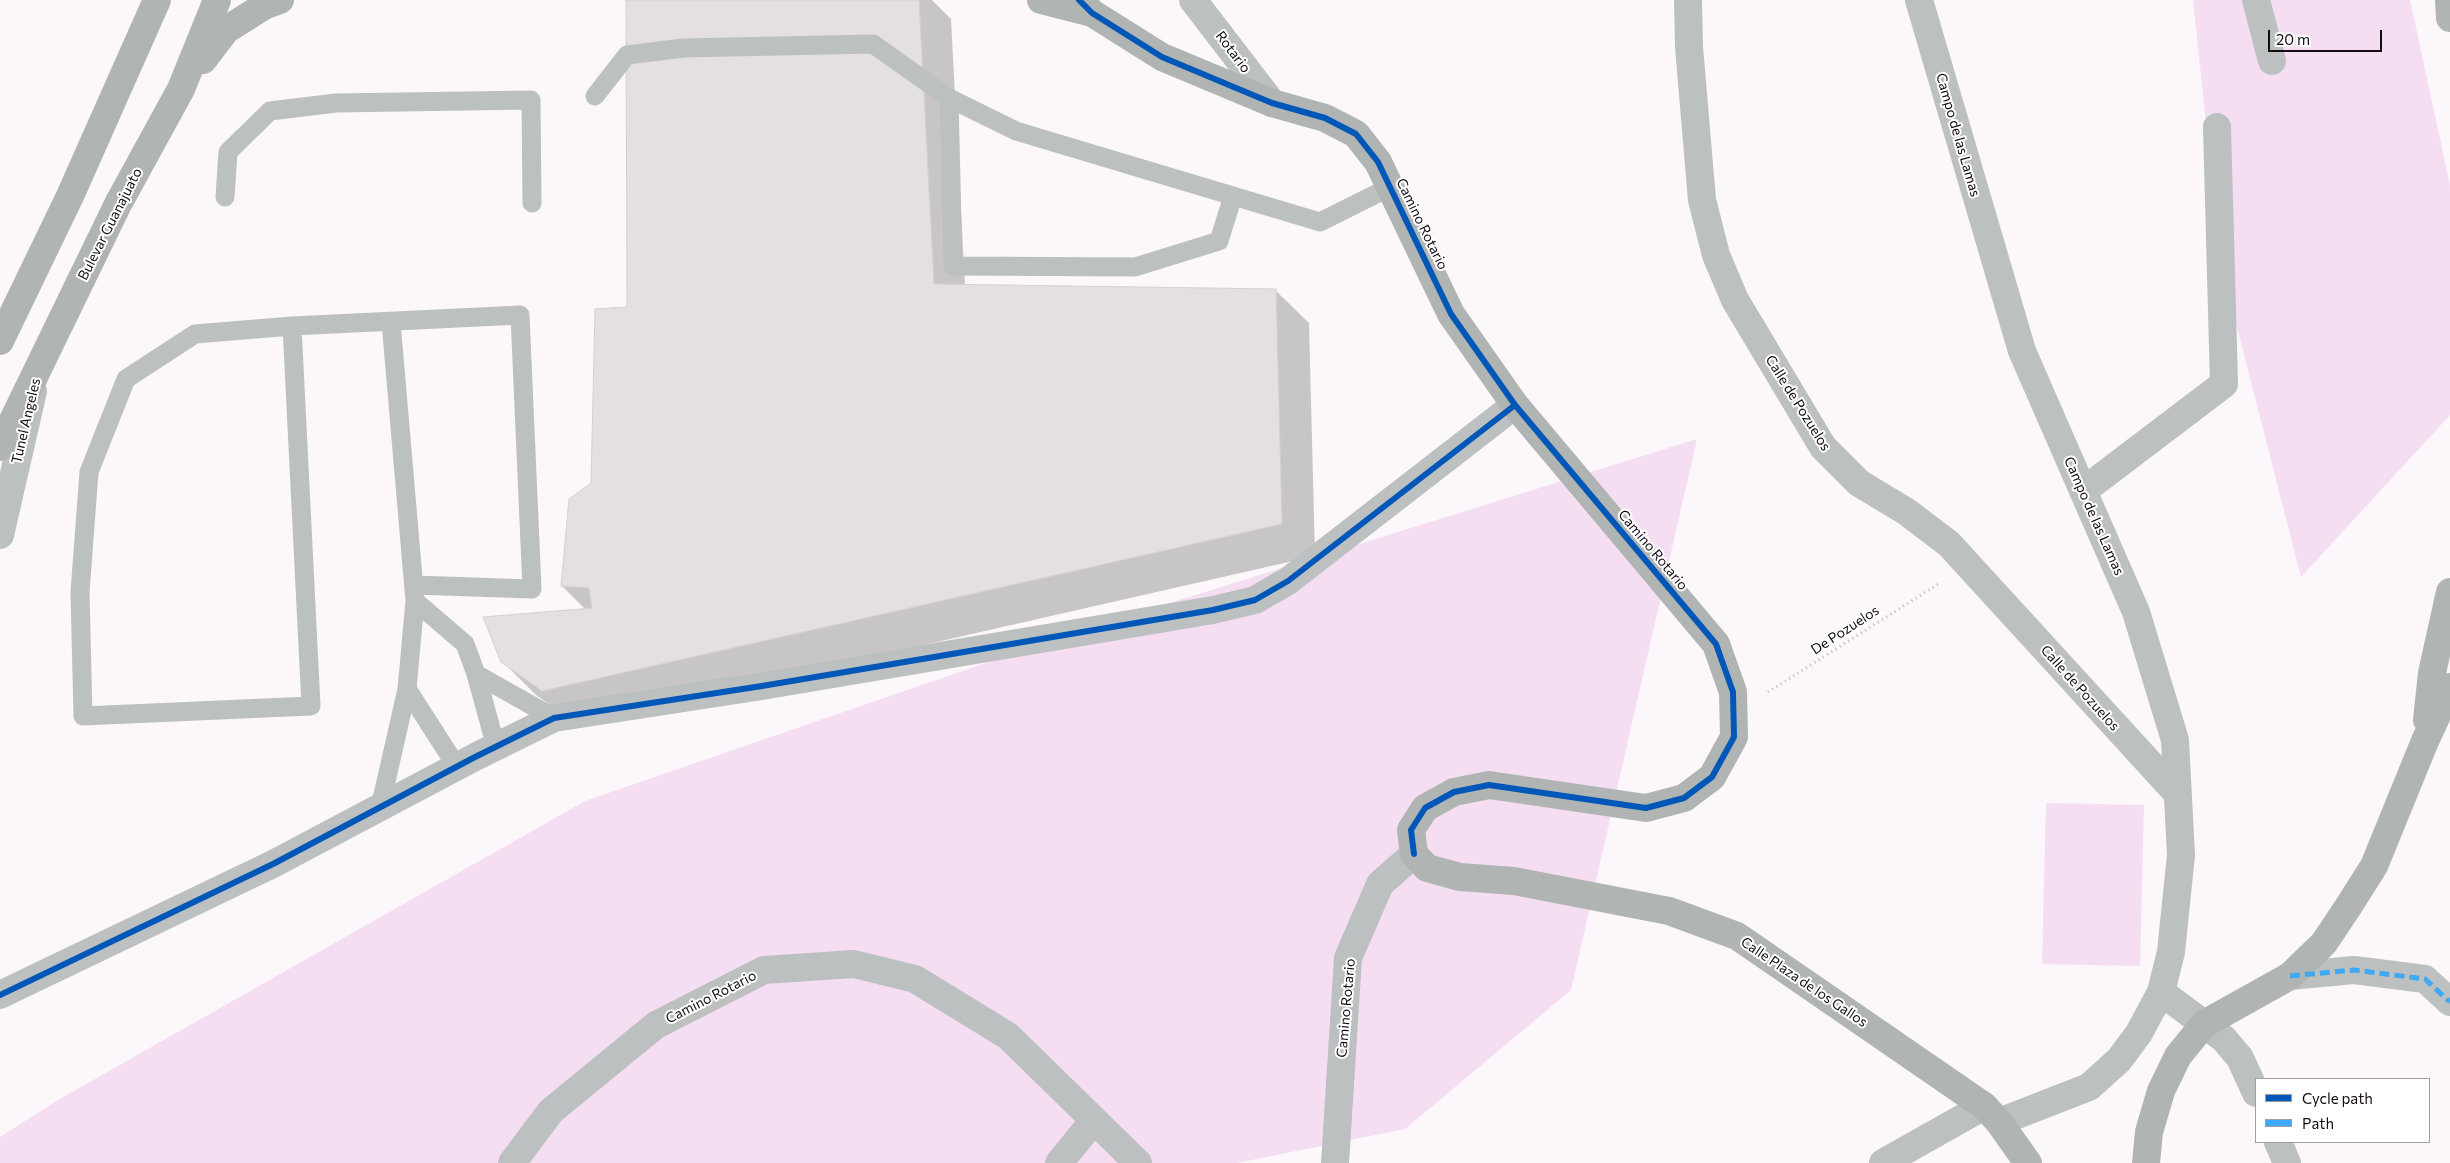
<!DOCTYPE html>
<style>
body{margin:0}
#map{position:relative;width:2450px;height:1163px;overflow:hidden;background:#fbf7fb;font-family:Commissioner,sans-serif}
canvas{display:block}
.legend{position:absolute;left:2255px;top:1078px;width:175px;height:65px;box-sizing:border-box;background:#fff;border:1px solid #a19ea0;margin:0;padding:6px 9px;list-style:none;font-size:15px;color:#130c12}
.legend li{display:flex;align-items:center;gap:10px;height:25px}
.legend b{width:25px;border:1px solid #a19ea0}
.scale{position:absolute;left:2268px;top:30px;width:114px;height:22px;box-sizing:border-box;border:2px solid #130c12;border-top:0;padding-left:6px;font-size:15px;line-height:18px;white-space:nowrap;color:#130c12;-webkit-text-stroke:4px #fff;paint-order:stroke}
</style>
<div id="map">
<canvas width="2450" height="1163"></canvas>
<ul class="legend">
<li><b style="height:6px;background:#0057b8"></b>Cycle path</li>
<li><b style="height:6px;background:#3fa9f5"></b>Path</li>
</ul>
<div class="scale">20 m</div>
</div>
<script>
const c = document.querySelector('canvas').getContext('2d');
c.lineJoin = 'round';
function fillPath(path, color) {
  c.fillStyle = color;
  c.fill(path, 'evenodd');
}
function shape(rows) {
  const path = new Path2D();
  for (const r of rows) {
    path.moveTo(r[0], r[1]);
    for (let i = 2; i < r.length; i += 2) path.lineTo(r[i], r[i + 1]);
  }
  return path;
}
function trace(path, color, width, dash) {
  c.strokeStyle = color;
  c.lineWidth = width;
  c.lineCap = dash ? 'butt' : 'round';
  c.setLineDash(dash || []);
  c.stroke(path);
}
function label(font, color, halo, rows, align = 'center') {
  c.font = font + ' Commissioner,sans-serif';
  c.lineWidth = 4;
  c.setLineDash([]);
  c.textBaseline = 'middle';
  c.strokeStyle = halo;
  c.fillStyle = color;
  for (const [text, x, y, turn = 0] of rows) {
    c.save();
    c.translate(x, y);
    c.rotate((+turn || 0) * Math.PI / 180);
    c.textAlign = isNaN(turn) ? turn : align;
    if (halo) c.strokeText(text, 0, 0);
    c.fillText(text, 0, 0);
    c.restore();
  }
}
const green = shape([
 [2193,0,2410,0,2450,185,2450,415,2301,577,2221,265],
 [1697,439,1571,990,1405,1129,1237,1163,0,1163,0,1137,58,1100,585,801,1070,634],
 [2046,803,2144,805,2140,966,2042,964]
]);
const shadow = shape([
 [628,0,932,0,951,19,965,286,1275,290,1309,323,1315,556,576,724,536,695,502,661,586,610,562,586,592,483,629,308]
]);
const building = shape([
 [626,0,919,0,934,284,1276,289,1282,524,542,691,501,662,483,617,592,608,589,588,561,586,569,499,591,483,595,309,627,307,626,0]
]);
const path = shape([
 [1768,692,1940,583]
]);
const lane = shape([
 [595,96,627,55,683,48,873,44,949,98,1016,131,1320,222,1390,187],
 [949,98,953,266,1135,267,1219,241,1233,196],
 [225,197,228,152,270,111,336,103,531,100,532,203],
 [292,326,311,706,83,716,80,592,89,472,126,379,195,334,292,326,520,315,532,589,414,585],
 [415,601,465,644,476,674,554,718],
 [476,674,496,747],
 [407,689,457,767],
 [380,808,407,689,415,601,391,322]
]);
const street = shape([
 [1193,0,1272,103],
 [1688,0,1689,47,1702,200,1716,255,1735,300,1823,447,1859,483,1907,512,1949,544,2176,792],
 [1919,0,2022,351,2136,612,2175,740,2181,855,2171,952,2161,992,2139,1033,2119,1060,2089,1087,1999,1122],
 [2256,0,2272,61],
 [2083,491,2224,384,2217,127],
 [0,535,33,391],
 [2290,976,2354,970,2425,979,2450,1002],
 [2161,992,2224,1039,2240,1058,2256,1093],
 [0,995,273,864,475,757,554,718,762,686,1213,610,1255,600,1288,581,1515,405],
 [2278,1142,2287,1163],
 [512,1163,551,1111,656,1025,764,970,854,964,915,979,1008,1036,1138,1163],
 [1059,1163,1094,1120],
 [1335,1163,1348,958,1380,884,1414,854],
 [1883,1163,1984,1106]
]);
const secondary = shape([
 [1041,0,1092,13],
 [1079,0,1092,13,1162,57,1272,103,1325,118,1356,134,1378,162,1451,314,1515,405,1716,644,1733,692,1734,737,1712,777,1684,798,1646,808,1489,785,1454,792,1425,808,1411,830,1414,854,1427,868,1460,877,1514,881,1669,911,1737,936,1984,1106,1999,1122,2028,1163],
 [2449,0,2450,18],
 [203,60,226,30,264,6,280,0],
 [0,341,70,196,157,0],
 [0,447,118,204,181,89,217,0],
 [2427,720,2432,673,2450,592],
 [2146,1163,2149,1132,2161,1091,2178,1056,2204,1024,2290,976,2324,943,2348,907,2374,866,2425,741,2450,687]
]);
const quiet = shape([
 [2290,976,2354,970,2425,979,2450,1002]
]);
const cycleway = shape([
 [1079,0,1092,13,1162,57,1272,103,1325,118,1356,134,1378,162,1451,314,1515,405,1716,644,1733,692,1734,737,1712,777,1684,798,1646,808,1489,785,1454,792,1425,808,1411,830,1414,854],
 [0,995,273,864,475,757,554,718,762,686,1213,610,1255,600,1288,581,1515,405]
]);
const streetNames = [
 ["Rotario",1233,52,53],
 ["Campo de las Lamas",1958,135,74],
 ["Bulevar Guanajuato",110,224,-63],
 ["Camino Rotario",1422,224,64],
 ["Calle de Pozuelos",1798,403,58],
 ["Tunel Angeles",26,421,-77],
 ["Campo de las Lamas",2094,516,66],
 ["Camino Rotario",1653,550,50],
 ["De Pozuelos",1845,630,-33],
 ["Calle de Pozuelos",2080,688,48],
 ["Calle Plaza de los Gallos",1804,982,34],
 ["Camino Rotario",711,997,-27],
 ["Camino Rotario",1346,1008,-85]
];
fillPath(green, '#f6def2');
fillPath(shadow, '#0003');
fillPath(building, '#e4dfe3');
trace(building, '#d4cfd3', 1);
trace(path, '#b7b7b9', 3, [1, 4]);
trace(lane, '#bcc0c0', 19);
trace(street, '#bcc0c0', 28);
trace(secondary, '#b0b5b4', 28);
trace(quiet, '#3fa9f5', 5, [10, 5]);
trace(cycleway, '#0057b8', 6);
label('14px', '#130c12', '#fff', streetNames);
</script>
